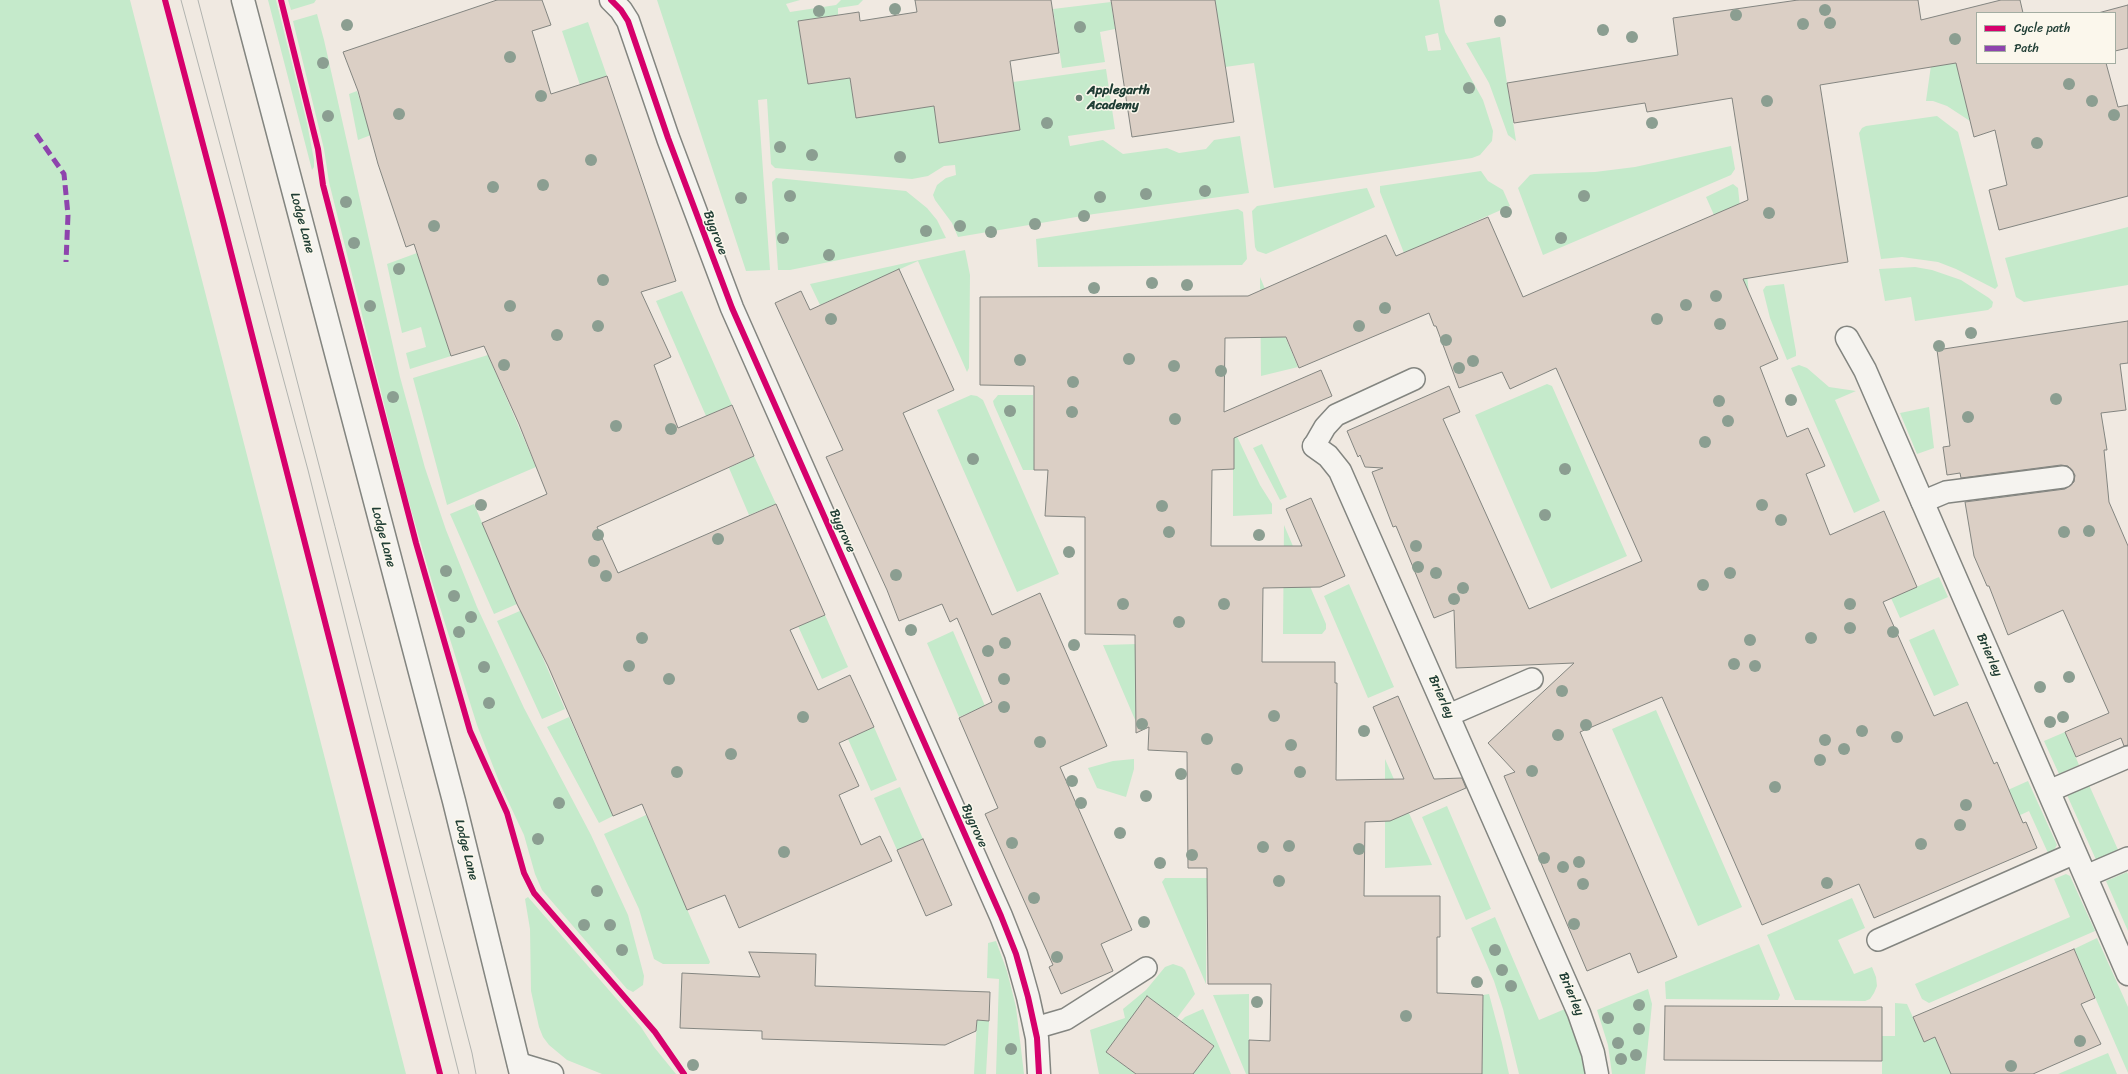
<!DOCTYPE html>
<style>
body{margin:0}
#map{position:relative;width:2128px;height:1074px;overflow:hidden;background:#f0e9e1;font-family:Sriracha,sans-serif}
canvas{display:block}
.legend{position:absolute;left:1976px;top:12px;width:140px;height:52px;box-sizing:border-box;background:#fbf7ec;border:1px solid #a3ada2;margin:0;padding:5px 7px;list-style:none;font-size:12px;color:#1f3d34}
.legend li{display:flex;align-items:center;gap:8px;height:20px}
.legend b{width:20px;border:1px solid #a3ada2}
</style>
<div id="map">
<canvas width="2128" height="1074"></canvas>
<ul class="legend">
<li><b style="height:5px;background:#d6006c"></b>Cycle path</li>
<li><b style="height:5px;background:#8e44ad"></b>Path</li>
</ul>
</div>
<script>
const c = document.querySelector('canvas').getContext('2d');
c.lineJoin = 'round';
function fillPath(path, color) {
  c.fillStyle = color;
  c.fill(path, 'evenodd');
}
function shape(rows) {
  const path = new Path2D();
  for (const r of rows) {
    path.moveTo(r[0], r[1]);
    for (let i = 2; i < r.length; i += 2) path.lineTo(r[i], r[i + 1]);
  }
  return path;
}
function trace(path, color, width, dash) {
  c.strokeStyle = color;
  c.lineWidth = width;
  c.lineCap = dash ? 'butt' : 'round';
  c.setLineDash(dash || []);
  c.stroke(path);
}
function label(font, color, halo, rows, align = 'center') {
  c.font = font + ' Sriracha,sans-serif';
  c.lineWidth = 3;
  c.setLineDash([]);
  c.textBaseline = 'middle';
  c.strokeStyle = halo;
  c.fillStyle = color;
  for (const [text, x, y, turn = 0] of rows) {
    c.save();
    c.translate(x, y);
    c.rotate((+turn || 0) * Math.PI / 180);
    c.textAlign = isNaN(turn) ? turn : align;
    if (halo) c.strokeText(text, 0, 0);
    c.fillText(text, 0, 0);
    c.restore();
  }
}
const green = shape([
 [0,0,130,0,406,1074,0,1074],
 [268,0,276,0,307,123,314,160,314,167,312,170],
 [288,0,316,0,314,3,291,10],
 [657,0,800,0,786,4,790,12,836,5,841,0,863,0,858,5,838,8,838,15,798,21,808,84,850,78,856,117,934,106,940,143,1020,130,1013,82,1106,69,1115,129,1068,136,1070,146,1103,140,1123,154,1167,148,1179,153,1206,149,1214,140,1240,136,1249,193,1094,214,958,237,952,223,935,200,933,195,937,185,946,178,956,175,955,165,944,166,928,176,912,179,775,168,771,164,767,99,758,100,770,270,746,271],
 [1215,0,1439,0,1445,32,1483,100,1493,131,1492,141,1480,155,1472,158,1274,188,1254,63,1225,67],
 [1438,33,1441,50,1428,51,1425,36],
 [1111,2,1115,29,1100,32,1105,62,1062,68,1053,9],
 [317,14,324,40,400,377,425,468,446,530,477,607,524,708,591,835,628,915,644,976,643,985,633,992,627,989,542,890,535,874,524,835,500,784,477,725,432,582,406,492,329,182,324,149,293,21],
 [588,22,607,76,580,85,562,31],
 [1949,34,1963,91,1970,121,1947,106,1933,101,1926,101,1935,37],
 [1500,37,1507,83,1516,141,1508,135,1489,83,1466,43],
 [357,91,371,135,358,140,349,94],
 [1937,116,1958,132,1998,286,1995,289,1956,269,1938,262,1902,257,1881,259,1859,133,1862,128,1866,126],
 [1731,146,1735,169,1731,175,1543,255,1518,188,1530,175,1534,174,1595,172,1635,167],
 [1481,171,1488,181,1503,190,1510,206,1404,253,1380,192,1380,186],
 [776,178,906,191,927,208,937,220,946,238,790,270,778,270,772,182],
 [1733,184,1738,188,1749,294,1706,197],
 [1367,188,1375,207,1266,254,1257,251,1255,247,1252,211,1257,206],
 [1238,209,1243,212,1247,259,1242,265,1038,267,1036,239],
 [2128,227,2128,285,2024,302,2016,297,2005,258],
 [965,250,970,275,969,368,967,372,918,261,820,305,810,284],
 [417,253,451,356,410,369,406,353,426,347,421,327,402,333,387,264],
 [1915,267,1932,270,1961,280,1989,298,1993,302,1992,307,1988,310,1915,321,1911,297,1885,301,1879,269],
 [1260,277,1298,367,1261,376],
 [1784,284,1796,352,1796,356,1787,360,1770,318,1763,290,1766,286],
 [682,291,732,405,706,416,656,301],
 [488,355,536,467,447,505,413,378],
 [1799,365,1807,368,1829,387,1856,391,1835,400,1880,501,1854,513,1791,368],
 [1547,384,1552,386,1627,556,1551,589,1475,415],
 [971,395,977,396,983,400,1059,574,1017,592,937,410],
 [998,395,1033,395,1034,470,1023,470,994,405,993,401],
 [1929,407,1934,448,1917,454,1900,413],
 [1233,428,1260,485,1272,504,1272,514,1233,516],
 [1262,444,1287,497,1280,500,1253,448],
 [754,456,776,504,749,515,729,468],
 [474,504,517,604,494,614,450,514],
 [1284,525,1326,624,1326,629,1322,634,1283,634],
 [1939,577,1948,597,1900,618,1891,598],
 [1349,584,1394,687,1368,698,1324,596],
 [522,610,565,709,542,719,497,621],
 [825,615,848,667,822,679,798,626],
 [1934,629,1959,685,1934,696,1909,640],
 [953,631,985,706,959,717,927,643],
 [1137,644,1136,722,1103,645],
 [1656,710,1742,907,1698,926,1612,729],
 [569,717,613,816,599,823,547,727],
 [874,727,897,780,871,791,848,739],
 [2065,732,2079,765,2059,774,2044,741],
 [1134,759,1134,769,1126,797,1097,788,1088,768,1113,761],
 [1385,759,1432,865,1385,868],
 [2028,781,2057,845,2054,850,2048,853,2029,811,1992,828,1981,802],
 [2089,785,2119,852,2097,862,2067,795],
 [900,787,923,839,897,850,874,798],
 [1447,806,1491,909,1466,920,1422,817],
 [646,815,710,962,709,964,663,964,654,959,639,909,604,834],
 [2127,872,2128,874,2128,931,2106,881],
 [2066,874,2070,876,2095,931,1929,1003,1922,999,1915,984,2070,917,2054,879],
 [1165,878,1207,878,1206,984,1162,882],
 [528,897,641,1027,654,1047,676,1074,602,1074,567,1060,549,1045,543,1037,539,1027,531,991,530,929,525,899],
 [1852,898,1865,928,1838,940,1854,974,1872,967,1876,977,1877,986,1874,993,1870,999,1865,1001,1795,1000,1767,935],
 [1495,917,1539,1020,1565,1009,1583,1061,1585,1074,1519,1074,1503,1009,1494,981,1471,928],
 [2097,938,2128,1007,2128,1073,2074,949],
 [996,941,1007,971,1016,1007,1024,1074,996,1074,999,979,987,978,988,943],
 [1759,944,1780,995,1778,1000,1666,999,1665,982],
 [1173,964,1182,967,1185,970,1195,994,1177,1018,1147,996,1111,1056,1136,1074,1099,1074,1090,1030,1125,1018,1123,1009,1146,990,1165,967],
 [1648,989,1652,1004,1645,1074,1612,1074,1608,1045,1597,1010],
 [1249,994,1249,1074,1246,1074,1213,995],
 [1489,994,1502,1043,1509,1074,1482,1074,1483,995],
 [1895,1003,1907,1004,1924,1042,1935,1037,1951,1074,1882,1074,1882,1036,1895,1036],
 [1203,1009,1231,1074,1193,1074,1214,1046,1181,1021,1185,1017],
 [977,1020,989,1021,986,1074,974,1074],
 [2108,1053,2117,1074,2058,1074]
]);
const building = shape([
 [497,0,542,0,551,25,532,31,551,94,607,76,676,281,641,292,671,357,654,365,678,428,732,405,754,456,597,527,618,573,776,504,825,615,790,630,818,690,850,675,874,727,839,743,859,786,839,795,861,845,880,836,892,861,739,928,725,895,687,910,642,804,613,816,548,666,517,604,482,523,547,494,519,424,484,346,451,356,414,244,406,247,378,164,358,91,343,52,497,0],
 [915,0,1051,0,1059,53,1010,61,1020,130,939,143,934,106,856,118,850,78,808,84,798,21,859,12,860,21,917,12,915,0],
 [1111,0,1215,0,1234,122,1132,137,1111,0],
 [1798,0,1918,0,1921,20,2001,0,2020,0,2023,13,1977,13,1977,63,2106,63,2118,107,2128,105,2128,196,1999,230,1989,190,2007,185,1995,130,1974,137,1956,63,1820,85,1848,262,1743,279,1778,359,1760,367,1787,437,1808,428,1825,466,1806,474,1830,535,1884,511,1917,587,1883,602,1934,716,1967,702,1994,764,1997,762,2023,823,2026,822,2037,848,1874,918,1859,884,1762,925,1662,697,1580,732,1677,957,1638,973,1630,953,1587,971,1504,776,1515,772,1488,743,1574,663,1456,668,1454,610,1434,618,1396,526,1393,527,1372,472,1383,468,1365,467,1360,455,1358,457,1347,431,1449,386,1460,412,1443,419,1529,609,1642,561,1556,368,1510,389,1502,372,1459,388,1436,326,1434,326,1429,313,1299,368,1286,337,1225,338,1224,412,1321,370,1332,396,1234,438,1234,469,1212,470,1211,546,1302,546,1286,509,1311,498,1345,576,1320,587,1263,588,1262,662,1335,662,1335,683,1337,683,1336,780,1404,779,1373,707,1398,696,1434,779,1462,778,1466,788,1390,821,1365,822,1364,896,1440,896,1440,937,1437,937,1437,993,1483,995,1482,1074,1249,1074,1249,1040,1270,1041,1271,984,1208,984,1207,868,1188,868,1187,752,1148,750,1149,727,1136,733,1135,635,1085,634,1085,517,1045,516,1048,470,1034,470,1034,386,980,385,980,297,1248,296,1386,235,1396,256,1488,217,1523,297,1748,200,1732,98,1647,112,1645,103,1514,123,1507,83,1678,55,1673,18,1798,0],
 [2128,5,2128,48,2115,51,2115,13,2098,13,2128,5],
 [899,269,954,390,903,413,934,483,992,615,1040,593,1107,746,1060,767,1132,930,1101,944,1113,971,1061,994,1049,967,1053,965,985,814,998,808,959,718,992,702,966,639,957,618,950,622,942,604,899,621,887,590,826,457,843,450,775,303,801,291,810,310,899,269],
 [2128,321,2128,363,2120,364,2126,410,2101,413,2107,450,2104,450,2109,502,2128,546,2128,745,2124,746,2121,738,2076,757,2065,732,2109,713,2063,610,2008,635,1989,586,1987,586,1974,556,1965,502,2065,489,2074,482,2075,475,2068,466,2061,465,1961,478,1960,473,1947,475,1943,447,1950,446,1937,350,2128,321],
 [923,839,952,905,926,916,897,850,923,839],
 [2074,949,2095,998,2081,1004,2101,1044,2033,1074,1951,1074,1935,1037,1924,1042,1913,1017,2074,949],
 [749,952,816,954,815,986,990,992,989,1021,977,1020,976,1031,945,1045,762,1039,762,1031,680,1028,682,973,760,977,749,952],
 [1147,996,1214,1046,1193,1074,1136,1074,1106,1052,1147,996],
 [1665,1006,1882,1007,1882,1061,1664,1060,1665,1006]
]);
const lane = shape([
 [1314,446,1325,427,1336,415,1414,379],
 [1922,502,1946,492,2063,477],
 [1449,715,1532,679],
 [2049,791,2128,757],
 [2086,876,2128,858],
 [1878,940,2075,853],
 [1035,1028,1066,1019,1146,968]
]);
const street = shape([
 [611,0,621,10,628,21,668,138,732,308,1001,916,1016,954,1028,997,1037,1038,1039,1074],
 [1847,338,1865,370,2128,974],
 [1314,446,1328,456,1340,471,1579,1013,1593,1053,1597,1074],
 [519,1064,552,1074]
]);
const secondary = shape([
 [243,0,454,801,521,1074]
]);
const tram = shape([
 [181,0,308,470,459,1074],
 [198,0,472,1053,476,1074]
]);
const quiet = shape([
 [36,134,64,174,68,215,66,262]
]);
const cycleway = shape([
 [165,0,222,217,440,1074],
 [281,0,318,149,323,185,416,543,470,731,507,813,524,873,534,893,655,1032,684,1074],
 [611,0,621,10,628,21,668,138,732,308,1001,916,1016,954,1028,997,1037,1038,1039,1074]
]);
const trees = [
 [895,9],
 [1825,10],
 [819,11],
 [1736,15],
 [1500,21],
 [1830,23],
 [1803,24],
 [347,25],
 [1080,27],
 [1603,30],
 [1632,37],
 [1955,39],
 [510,57],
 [323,63],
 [2069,84],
 [1469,88],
 [541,96],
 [1767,101],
 [2092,101],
 [399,114],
 [2114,115],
 [328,116],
 [1047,123],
 [1652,123],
 [2037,143],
 [780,147],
 [812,155],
 [900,157],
 [591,160],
 [543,185],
 [493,187],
 [1205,191],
 [1146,194],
 [790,196],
 [1584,196],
 [1100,197],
 [741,198],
 [346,202],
 [1506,212],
 [1769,213],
 [1084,216],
 [1035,224],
 [434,226],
 [960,226],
 [926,231],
 [991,232],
 [783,238],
 [1561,238],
 [354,243],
 [829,255],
 [399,269],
 [603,280],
 [1152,283],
 [1187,285],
 [1094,288],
 [1716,296],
 [1686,305],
 [370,306],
 [510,306],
 [1385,308],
 [831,319],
 [1657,319],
 [1720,324],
 [598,326],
 [1359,326],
 [1971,333],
 [557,335],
 [1446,340],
 [1939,346],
 [1129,359],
 [1020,360],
 [1473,361],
 [504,365],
 [1174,366],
 [1459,368],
 [1221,371],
 [1073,382],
 [393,397],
 [2056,399],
 [1791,400],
 [1719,401],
 [1010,411],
 [1072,412],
 [1968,417],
 [1175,419],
 [1728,421],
 [616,426],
 [671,429],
 [1705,442],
 [973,459],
 [1565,469],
 [481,505],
 [1762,505],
 [1162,506],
 [1545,515],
 [1781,520],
 [2089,531],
 [1169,532],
 [2064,532],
 [598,535],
 [1259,535],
 [718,539],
 [1416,546],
 [1069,552],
 [594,561],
 [1418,567],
 [446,571],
 [1436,573],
 [1730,573],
 [896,575],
 [606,576],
 [1703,585],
 [1463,588],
 [454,596],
 [1454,599],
 [1123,604],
 [1224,604],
 [1850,604],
 [471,617],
 [1179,622],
 [1850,628],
 [911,630],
 [459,632],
 [1893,632],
 [642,638],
 [1811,638],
 [1750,640],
 [1005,643],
 [1074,645],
 [988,651],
 [1734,664],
 [629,666],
 [1755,666],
 [484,667],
 [2069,677],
 [669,679],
 [1004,679],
 [2040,687],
 [1562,691],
 [489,703],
 [1004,707],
 [1274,716],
 [803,717],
 [2063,717],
 [2050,722],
 [1142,724],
 [1586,725],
 [1364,731],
 [1862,731],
 [1558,735],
 [1897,737],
 [1207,739],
 [1825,740],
 [1040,742],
 [1291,745],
 [1844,749],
 [731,754],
 [1820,760],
 [1237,769],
 [1532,771],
 [677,772],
 [1300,772],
 [1181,774],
 [1072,781],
 [1775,787],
 [1146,796],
 [559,803],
 [1081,803],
 [1966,805],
 [1960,825],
 [1120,833],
 [538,839],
 [1012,843],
 [1921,844],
 [1289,846],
 [1263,847],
 [1359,849],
 [784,852],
 [1192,855],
 [1544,858],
 [1579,862],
 [1160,863],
 [1563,867],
 [1279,881],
 [1827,883],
 [1583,884],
 [597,891],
 [1034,898],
 [1144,922],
 [1574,924],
 [584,925],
 [610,925],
 [622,950],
 [1495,950],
 [1057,957],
 [1502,970],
 [1477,982],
 [1511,986],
 [1257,1002],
 [1639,1005],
 [1406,1016],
 [1608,1018],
 [1639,1029],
 [2080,1041],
 [1618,1043],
 [1011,1049],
 [1636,1055],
 [1621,1059],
 [693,1065],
 [2011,1066]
];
const markers = [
 [1079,98,4,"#687971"]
];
const poiNames = [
 ["Applegarth",1087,91],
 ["Academy",1087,106]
];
const streetNames = [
 ["Lodge Lane",302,223,75],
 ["Bygrove",715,233,69],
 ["Bygrove",842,531,66],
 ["Lodge Lane",383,537,75],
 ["Brierley",1989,655,66],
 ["Brierley",1441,697,66],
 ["Bygrove",974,826,66],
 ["Lodge Lane",466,850,76],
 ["Brierley",1571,994,67]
];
fillPath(green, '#c5eacb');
fillPath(building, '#dbcfc5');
trace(building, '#838580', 1);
trace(lane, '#838580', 24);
trace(street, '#838580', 25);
trace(secondary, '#838580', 25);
trace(lane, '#f5f3ef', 21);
trace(street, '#f5f3ef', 22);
trace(secondary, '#f5f3ef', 22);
trace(tram, '#b1b3af', 1);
trace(quiet, '#8e44ad', 5, [10, 5]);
trace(cycleway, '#d6006c', 6);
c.fillStyle = '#8b9e91';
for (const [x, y] of trees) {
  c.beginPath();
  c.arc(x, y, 6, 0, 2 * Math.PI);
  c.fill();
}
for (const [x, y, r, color] of markers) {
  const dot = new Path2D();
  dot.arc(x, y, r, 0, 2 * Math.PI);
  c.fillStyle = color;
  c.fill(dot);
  trace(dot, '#fbf7ec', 1.5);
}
label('bold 13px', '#1f3d34', '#fbf7ec', poiNames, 'left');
label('13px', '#1f3d34', '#fbf7ec', streetNames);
</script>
